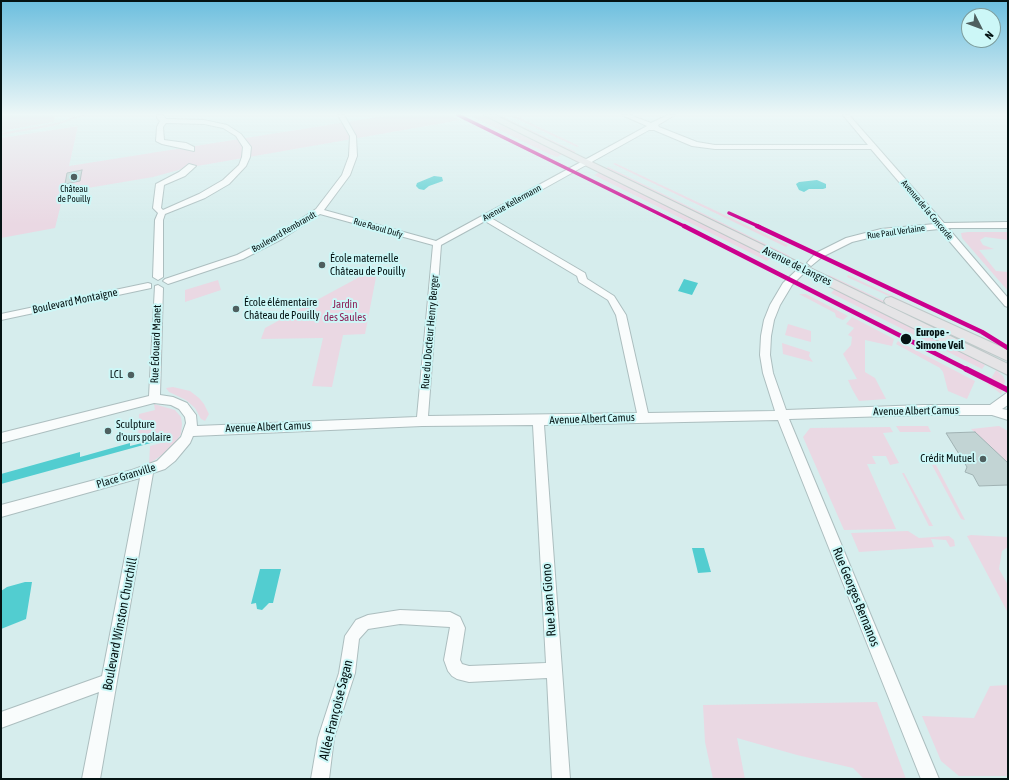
<!DOCTYPE html>
<meta charset="utf-8">
<style>
body{margin:0}
#map{position:relative;width:1009px;height:780px;overflow:hidden;background:#d6eded;font-family:"Asap Condensed",sans-serif}
canvas{display:block}
.frame{position:absolute;inset:0;border:2px solid #041313;pointer-events:none}
.north{position:absolute;left:961px;top:8px;width:40px;height:40px;box-sizing:border-box;background:#ccf7f7;border:1px solid #7c9c9c;border-radius:50%;rotate:132deg;font-size:11px;font-weight:700;line-height:16px;text-align:center;color:#041313}
.north::after{content:'';display:block;margin:auto;width:14px;height:18px;background:#4e5f5f;clip-path:polygon(50% 0,100% 100%,50% 72%,0 100%)}
</style>
<div id="map">
<canvas width="1009" height="780"></canvas>
<div class="frame"></div>
<div class="north">N</div>
</div>
<script>
const c = document.querySelector('canvas').getContext('2d');
c.lineJoin = 'round';
function fillPath(path, color) {
  c.fillStyle = color;
  c.fill(path, 'evenodd');
}
function shape(rows) {
  const path = new Path2D();
  for (const r of rows) {
    path.moveTo(r[0], r[1]);
    for (let i = 2; i < r.length; i += 2) path.lineTo(r[i], r[i + 1]);
  }
  return path;
}
function trace(path, color, width, dash) {
  c.strokeStyle = color;
  c.lineWidth = width;
  c.lineCap = dash ? 'butt' : 'round';
  c.setLineDash(dash || []);
  c.stroke(path);
}
function label(font, color, halo, rows, align = 'center') {
  c.font = font + ' "Asap Condensed",sans-serif';
  c.lineWidth = 4;
  c.setLineDash([]);
  c.textBaseline = 'middle';
  c.strokeStyle = halo;
  c.fillStyle = color;
  for (const [text, x, y, turn = 0] of rows) {
    c.save();
    c.translate(x, y);
    c.rotate((+turn || 0) * Math.PI / 180);
    c.textAlign = isNaN(turn) ? turn : align;
    if (halo) c.strokeText(text, 0, 0);
    c.fillText(text, 0, 0);
    c.restore();
  }
}
const green = shape([
 [1,115,55,115,54,122,1,131],
 [79,115,85,115,54,126,1,135,1,133,60,122],
 [391,115,450,115,461,120,186,168,153,177,64,192,55,228,1,238,1,138,78,126,69,166],
 [468,115,483,115,563,154,557,157,547,153],
 [494,115,500,115,576,152,574,153],
 [508,115,514,115,579,146,577,147],
 [615,163,788,245,786,247,613,164],
 [608,167,790,256,788,258,605,169],
 [600,172,772,257,767,261,594,175],
 [968,232,1008,232,1008,240,985,237,980,240,983,245,994,249,979,250,996,271,1008,272,1008,291,962,238,961,233],
 [378,267,365,334,343,335,332,387,312,386,323,338,261,339,265,328],
 [829,275,991,352,990,355,827,277],
 [848,275,992,343,847,277],
 [218,280,221,290,185,302,185,290],
 [835,289,956,349,985,365,982,369,831,293],
 [799,294,806,294,848,316,843,320,836,317,835,313],
 [852,317,894,339,892,346,865,340,865,372,875,378,886,399,859,401,852,389,848,380,857,379,843,354,851,345,852,337,848,335,854,328,846,324],
 [788,324,811,331,811,342,785,335],
 [898,341,975,381,967,399,948,391,943,372,940,368,896,344],
 [782,343,810,352,809,356,813,362,783,354],
 [996,370,1003,376,1005,381,1001,394,988,384],
 [173,387,190,391,199,398,204,404,209,414,205,421,201,419,195,408,186,400,169,392,166,388],
 [154,404,175,410,181,417,182,424,181,434,175,443,169,450,149,464,150,446,161,443,161,437,138,443,139,414,155,410],
 [896,426,928,426,931,432,900,432],
 [999,426,1008,431,1008,463,971,429],
 [890,427,893,432,883,433,899,463,890,465,886,456,872,456,876,464,867,464,896,529,844,530,803,437,810,428],
 [932,465,936,465,965,520,961,519],
 [902,473,904,473,933,526,929,526],
 [908,531,919,538,949,536,954,540,955,546,950,547,946,540,931,539,934,547,859,552,851,533],
 [971,535,1008,537,1008,547,1002,551,999,569,1008,585,1008,613,967,536],
 [1008,685,1008,776,959,776,941,761,922,716,974,718,990,686],
 [877,702,906,779,864,779,853,768,797,755,737,738,745,779,713,779,705,742,703,705]
]);
const water = shape([
 [434,176,442,177,443,181,429,186,424,190,419,189,416,186,417,183],
 [817,180,826,184,826,188,823,189,809,189,804,192,799,190,796,184,799,182],
 [684,279,698,283,692,295,678,291],
 [158,439,158,441,1,484,1,474,80,452,80,457,130,443,130,446],
 [692,548,704,548,711,572,698,573],
 [260,569,281,569,273,603,269,603,262,610,257,609,256,603,251,604],
 [25,582,32,582,26,619,1,629,1,591,7,587]
]);
const building = shape([
 [82,170,80,181,65,184,67,173,82,170],
 [975,432,1008,463,1008,485,979,486,973,475,965,472,967,467,946,433,975,432]
]);
const minor = shape([
 [157,115,163,115,166,119,204,120,227,125,241,134,251,147,250,157,246,166,229,184,205,198,165,214,163,220,163,277,158,280,153,277,155,220,158,213,153,208,156,184,179,172,189,164,196,166,185,176,164,185,161,208,163,210,199,194,223,180,239,165,242,157,243,147,236,136,223,128,204,124,166,123,163,127,164,140,186,143,194,147,194,151,162,144,156,141,157,127,160,121,157,118,157,115],
 [338,115,344,115,356,136,357,156,350,175,324,210,436,241,647,126,622,115,630,115,651,123,668,115,675,115,658,125,659,127,697,142,715,145,868,145,843,115,849,115,944,223,1008,222,1008,228,948,228,1008,298,1008,307,1005,306,939,229,881,235,852,242,822,257,811,266,807,263,816,253,846,238,881,229,935,224,871,149,715,149,692,146,654,130,649,130,491,218,585,273,587,279,614,296,626,315,648,413,775,411,763,373,760,355,761,336,764,320,770,305,783,283,800,267,803,266,808,269,792,285,780,305,774,320,771,336,770,355,773,373,786,410,923,405,990,405,1008,392,1008,405,1002,409,1008,410,1008,420,992,415,923,415,789,419,939,779,921,779,778,420,544,425,570,779,552,779,547,678,469,682,457,679,452,676,448,671,444,660,450,627,400,624,368,629,359,639,355,673,334,738,329,779,311,779,318,738,339,673,345,636,356,620,368,615,400,610,450,612,460,617,465,628,460,660,462,664,469,666,546,663,533,425,422,426,193,436,190,443,175,461,165,469,153,473,100,779,82,779,99,692,1,728,1,712,102,676,140,478,1,517,1,505,132,470,157,461,181,437,186,423,185,417,179,409,171,405,154,403,1,443,1,433,149,396,155,286,158,285,163,288,160,395,173,397,187,403,196,415,197,426,417,417,433,245,320,214,282,239,243,259,168,284,163,281,165,279,237,255,276,235,316,209,342,175,349,156,350,136,338,115],
 [485,221,577,276,579,282,608,300,616,315,637,413,428,416,441,245,485,221],
 [148,283,151,284,151,288,1,320,1,314,148,283]
]);
const major = shape([
 [484,115,495,115,1008,364,1008,375,484,115],
 [891,297,1008,350,1008,361,886,304,884,301,886,298,891,297]
]);
const tram1Far2 = shape([
 [458,115,686,227],
 [729,213,760,227]
]);
const tram1Far1 = shape([
 [684,226,968,370],
 [757,226,982,332,1008,348]
]);
const tram1 = shape([
 [966,369,1008,390]
]);
const markers = [
 [74,177,4,"#4e5f5f"],
 [322,265,4,"#4e5f5f"],
 [236,309,4,"#4e5f5f"],
 [906,339,6,"#041313"],
 [131,375,4,"#4e5f5f"],
 [108,431,4,"#4e5f5f"],
 [983,459,4,"#4e5f5f"]
];
const farPoinames = [
 ["Château",74,189],
 ["de Pouilly",74,199]
];
const farStreetnames = [
 ["Avenue Kellermann",512,203,-29],
 ["Avenue de la Concorde",927,210,50],
 ["Rue Raoul Dufy",378,228,16],
 ["Boulevard Rembrandt",284,232,-30],
 ["Rue Paul Verlaine",896,232,-8]
];
const poiNames = [
 ["École maternelle",330,259],
 ["Château de Pouilly",330,272],
 ["École élémentaire",244,303],
 ["Château de Pouilly",244,316],
 ["LCL",123,375,"right"],
 ["Sculpture",116,425],
 ["d'ours polaire",116,438],
 ["Crédit Mutuel",975,459,"right"]
];
const streetNames = [
 ["Avenue de Langres",797,266,26],
 ["Boulevard Montaigne",75,301,-12],
 ["Rue du Docteur Henry Berger",430,332,-85],
 ["Rue Édouard Manet",156,344,-88],
 ["Avenue Albert Camus",916,411,-1],
 ["Avenue Albert Camus",592,419,-2],
 ["Avenue Albert Camus",268,427,-2],
 ["Place Granville",126,476,-17]
];
const parkNames = [
 ["Jardin",345,305],
 ["des Saules",345,318]
];
const stopNames = [
 ["Europe -",916,333],
 ["Simone Veil",916,346]
];
const nearStreetnames = [
 ["Rue Georges Bernanos",856,597,68],
 ["Rue Jean Giono",549,600,-94],
 ["Boulevard Winston Churchill",120,624,-79],
 ["Allée Françoise Sagan",336,710,-76]
];
fillPath(green, '#ead8e3');
fillPath(water, '#52cdd0');
fillPath(building, '#c2d4d4');
trace(building, '#a0b2b3', 1);
trace(minor, '#acbebf', 2);
trace(major, '#bec9c9', 2);
fillPath(minor, '#f9fcfc');
fillPath(major, '#e5e4e6');
trace(tram1Far2, '#cc008e', 3.5);
trace(tram1Far1, '#cc008e', 4.5);
trace(tram1, '#cc008e', 5.5);
const sky = c.createLinearGradient(0, 0, 0, 224);
sky.addColorStop(0, '#6cbede');
sky.addColorStop(0.51, '#edf7f7');
sky.addColorStop(1, '#edf7f700');
c.fillStyle = sky;
c.fillRect(0, 0, 1009, 224);
for (const [x, y, r, color] of markers) {
  const dot = new Path2D();
  dot.arc(x, y, r, 0, 2 * Math.PI);
  c.fillStyle = color;
  c.fill(dot);
  trace(dot, '#ccf7f7', 1.5);
}
label('9px', '#041313', '#ccf7f7', farPoinames);
label('9px', '#041313', '#ccf7f7', farStreetnames);
label('11px', '#041313', '#ccf7f7', poiNames, 'left');
label('11px', '#041313', '#ccf7f7', streetNames);
label('11px', '#8d2158', '#ccf7f7', parkNames);
label('bold 11px', '#041313', '#ccf7f7', stopNames, 'left');
label('13px', '#041313', '#ccf7f7', nearStreetnames);
</script>
